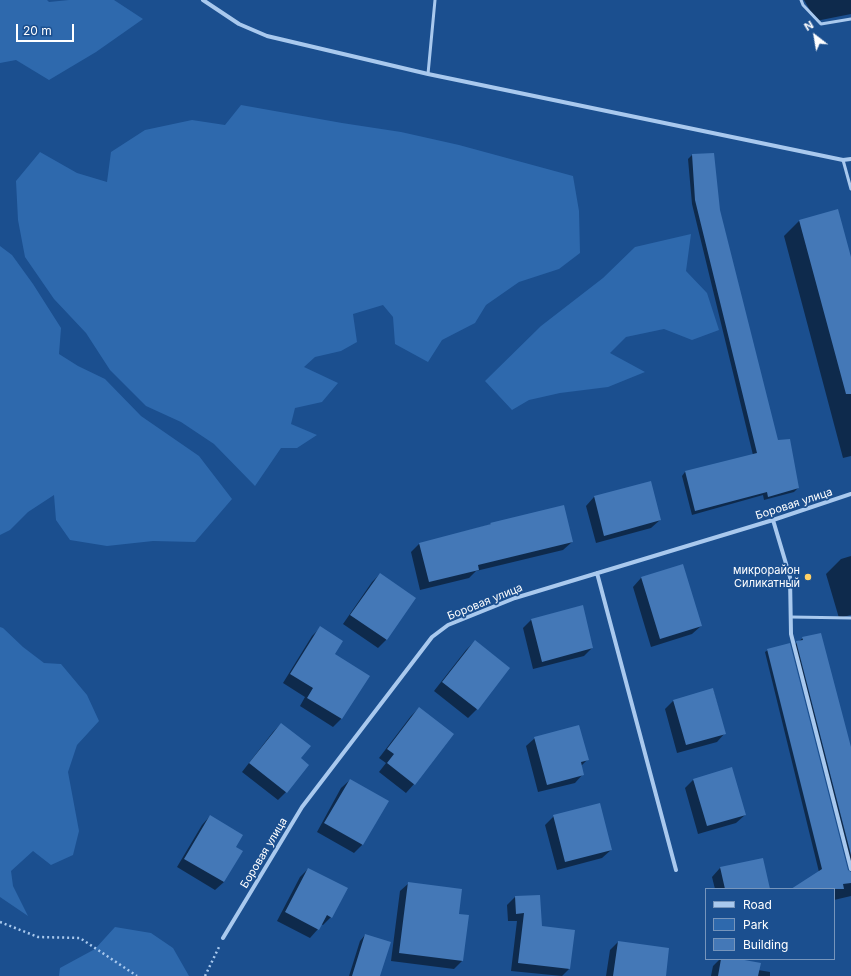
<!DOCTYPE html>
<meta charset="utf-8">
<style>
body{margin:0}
#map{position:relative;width:851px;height:976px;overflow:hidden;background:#1b4f8f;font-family:Inter,sans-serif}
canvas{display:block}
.legend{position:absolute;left:705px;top:888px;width:130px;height:72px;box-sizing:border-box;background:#1b4f8f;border:1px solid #7695bc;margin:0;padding:5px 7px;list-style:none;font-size:12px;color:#fff}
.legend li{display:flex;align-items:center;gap:8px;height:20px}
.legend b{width:20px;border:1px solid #7695bc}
.north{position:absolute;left:795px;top:16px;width:40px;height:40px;-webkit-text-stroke:3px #1b4f8f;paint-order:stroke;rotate:329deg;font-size:11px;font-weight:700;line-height:16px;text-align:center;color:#fff}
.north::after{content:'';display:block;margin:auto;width:14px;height:18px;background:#fff;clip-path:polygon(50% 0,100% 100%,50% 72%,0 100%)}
.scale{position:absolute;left:16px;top:24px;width:58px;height:18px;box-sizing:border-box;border:2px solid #fff;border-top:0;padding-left:5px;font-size:12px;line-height:14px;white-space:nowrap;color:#fff;-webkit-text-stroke:3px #1b4f8f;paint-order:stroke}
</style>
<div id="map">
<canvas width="851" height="976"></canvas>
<ul class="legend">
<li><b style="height:5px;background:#a9c9ee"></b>Road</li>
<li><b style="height:11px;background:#2e69ad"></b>Park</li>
<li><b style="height:11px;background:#4478b7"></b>Building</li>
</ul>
<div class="north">N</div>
<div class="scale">20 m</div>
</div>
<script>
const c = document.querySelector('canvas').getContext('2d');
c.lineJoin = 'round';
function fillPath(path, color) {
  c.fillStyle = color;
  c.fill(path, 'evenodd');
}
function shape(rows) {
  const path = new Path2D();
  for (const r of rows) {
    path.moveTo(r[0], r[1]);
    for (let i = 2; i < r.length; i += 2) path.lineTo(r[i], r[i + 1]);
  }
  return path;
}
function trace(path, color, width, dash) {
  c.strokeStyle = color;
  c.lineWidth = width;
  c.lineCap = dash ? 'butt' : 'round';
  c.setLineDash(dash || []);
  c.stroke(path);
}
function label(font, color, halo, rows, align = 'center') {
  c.font = font + ' Inter,sans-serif';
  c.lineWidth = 3.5;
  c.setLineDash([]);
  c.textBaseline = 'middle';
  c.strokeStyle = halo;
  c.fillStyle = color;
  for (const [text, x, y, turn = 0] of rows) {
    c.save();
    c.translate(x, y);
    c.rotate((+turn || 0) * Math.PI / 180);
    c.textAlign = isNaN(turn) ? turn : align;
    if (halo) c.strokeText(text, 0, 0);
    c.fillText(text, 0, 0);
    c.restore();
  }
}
const green = shape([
 [0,0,47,0,49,2,69,0,114,0,143,19,96,52,49,80,16,60,0,63],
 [241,105,342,123,401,132,459,145,573,176,579,211,580,253,559,269,519,282,486,305,475,323,442,340,428,362,395,344,393,317,383,305,353,314,357,342,341,351,315,357,304,367,338,383,322,402,295,408,291,424,317,435,297,448,281,448,255,486,214,444,181,422,146,406,110,370,86,333,54,299,25,257,18,220,16,181,40,152,77,173,107,182,111,152,145,130,192,120,225,125],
 [691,234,686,271,707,293,719,330,692,340,664,329,626,337,610,353,645,372,608,387,560,393,529,400,512,410,485,381,541,326,603,278,635,247],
 [0,246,12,255,33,284,61,328,59,354,78,366,105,379,141,416,199,456,232,499,195,542,153,541,107,546,70,540,56,520,54,495,28,512,10,530,0,535],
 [0,627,3,628,23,647,44,663,61,664,87,695,99,721,77,745,68,772,79,831,73,855,51,865,33,851,11,871,13,886,28,916,0,897],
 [115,927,151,933,173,948,189,976,59,976,60,968,95,949]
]);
const shadow = shape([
 [804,0,851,0,851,14,816,21],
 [692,155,719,210,777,442,798,488,794,492,764,500,763,495,692,515,682,476,685,472,753,455,692,204,688,159],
 [800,220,851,261,851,456,843,458,784,236],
 [650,482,660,520,651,528,596,543,586,506,594,497],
 [491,524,572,542,563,550,476,571,469,578,420,590,411,552,419,544,489,525],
 [851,556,851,615,839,618,826,574,841,559],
 [682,565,701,626,692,634,651,647,633,587,641,578],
 [380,574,415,598,386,640,378,648,343,624,372,582],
 [531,620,592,648,584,656,533,669,523,628],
 [320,628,333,654,368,676,341,719,333,727,300,706,305,697,283,683,312,636],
 [803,638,851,751,851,869,794,645],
 [475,641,509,668,477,709,468,718,434,691,466,650],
 [768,650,847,870,851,873,851,896,834,900,834,889,799,889,819,872,765,652],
 [713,689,725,733,717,742,677,753,665,709,673,701],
 [419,708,414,784,406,793,379,772,386,763,379,758,411,716],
 [281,724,299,759,286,792,278,800,242,772,273,732],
 [535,738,588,759,581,766,583,774,575,783,538,792,526,746],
 [350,780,362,845,354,853,317,832,341,788],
 [693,780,745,815,736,823,698,834,685,788],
 [210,816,235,848,224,882,215,890,177,867,202,825],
 [554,816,611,850,602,858,557,870,545,825],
 [720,868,769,889,715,889,712,877],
 [308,869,331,917,323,925,321,924,318,929,310,938,277,921,300,877],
 [409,883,458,915,468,916,462,961,454,969,391,961,400,891],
 [515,897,541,927,569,969,562,976,511,971,517,921,508,921,507,905],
 [365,935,379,976,349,976,360,941],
 [618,942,665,976,606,976,610,950],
 [720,959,733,959,758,970,770,972,770,976,711,976,713,966]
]);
const building = shape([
 [714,153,720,210,778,440,790,439,799,488,768,497,767,492,695,511,685,471,757,453,695,200,692,154],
 [838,209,851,257,851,394,846,394,799,220],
 [651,481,661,520,604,536,594,496],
 [564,505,573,542,478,565,479,570,429,582,419,543,491,524,490,523],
 [683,564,702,626,660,639,641,577],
 [380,573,416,598,387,640,350,615],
 [583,605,593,648,542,662,531,619],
 [320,626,343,641,335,654,370,676,342,719,307,698,313,688,290,674],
 [821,633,851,747,851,855,796,641,803,640,802,637],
 [475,640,510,668,478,710,442,682],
 [790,643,848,870,851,872,851,883,843,884,844,889,791,889,822,869,767,649],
 [713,688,726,734,686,745,673,700],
 [419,707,454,734,415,785,387,763,394,754,387,749],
 [281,723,311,746,301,758,309,765,287,793,249,763],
 [579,725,589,760,581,762,584,775,547,785,534,737],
 [732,767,746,815,707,826,693,779],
 [350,779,389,801,363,845,324,823],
 [600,803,612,850,565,862,553,815],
 [210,815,243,835,236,847,243,851,224,882,184,859],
 [763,858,770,889,725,889,720,867],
 [308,868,348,888,332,918,327,915,319,930,285,912],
 [408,882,462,889,459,914,469,915,463,961,399,953],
 [540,895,542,926,575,930,570,969,518,963,524,913,516,914,515,896],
 [365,934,391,942,380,976,352,976],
 [618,941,669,948,666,976,613,976],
 [721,959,739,959,761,963,758,976,718,976]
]);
const path = shape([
 [0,922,38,937,80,938,137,976],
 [205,976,219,947]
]);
const lane = shape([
 [801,0,803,5,821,24,851,19],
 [428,74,435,0],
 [843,160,851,189],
 [791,617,851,618]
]);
const street = shape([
 [203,0,239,24,267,36,428,74,843,160,851,159],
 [773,520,790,577,791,634,851,869],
 [597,573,676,870],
 [223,938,302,807,432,637,448,625,515,598,773,520,851,494]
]);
const markers = [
 [808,577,4,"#ffd166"]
];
const streetNames = [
 ["Боровая улица",794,504,-18],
 ["Боровая улица",485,602,-22],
 ["Боровая улица",264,853,-59]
];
const poiNames = [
 ["микрорайон",800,571],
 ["Силикатный",800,584]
];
fillPath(green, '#2e69ad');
fillPath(shadow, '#0007');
fillPath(building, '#4478b7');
trace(path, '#a9c9ee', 2.5, [2, 3]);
trace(lane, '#a9c9ee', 3);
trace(street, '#a9c9ee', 4);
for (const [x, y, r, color] of markers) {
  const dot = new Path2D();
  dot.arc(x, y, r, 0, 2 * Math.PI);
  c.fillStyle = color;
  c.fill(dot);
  trace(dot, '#1b4f8f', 1.5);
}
label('11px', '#fff', '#1b4f8f', streetNames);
label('11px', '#fff', '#1b4f8f', poiNames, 'right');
</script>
